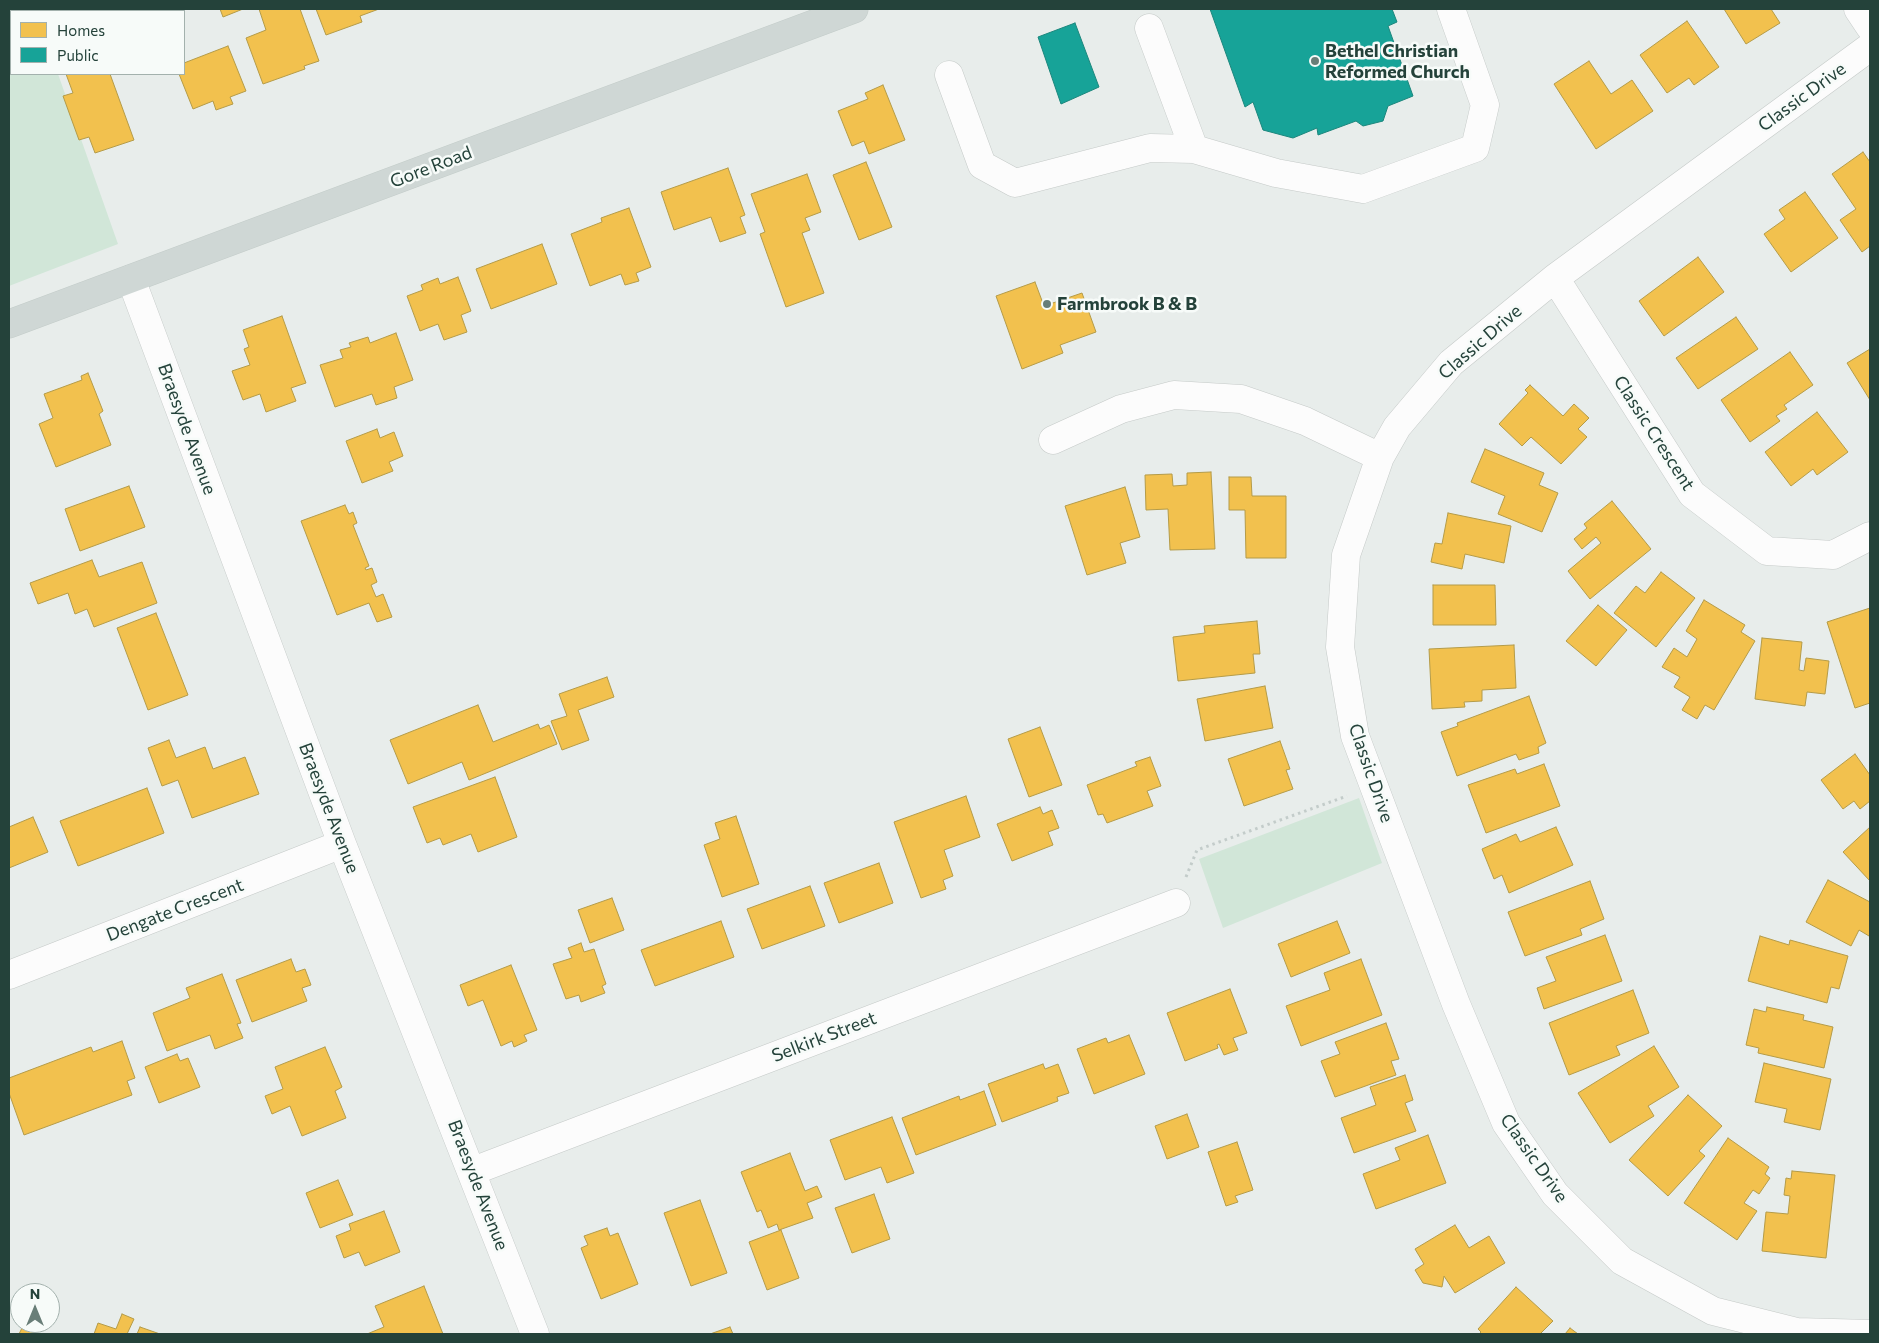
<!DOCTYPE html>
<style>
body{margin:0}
#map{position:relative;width:1879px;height:1343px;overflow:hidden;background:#e8edeb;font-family:Commissioner,sans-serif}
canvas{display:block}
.frame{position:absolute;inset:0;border:10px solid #24423a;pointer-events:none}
.legend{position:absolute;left:10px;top:10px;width:175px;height:65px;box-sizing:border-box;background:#f7fbf9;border:1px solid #a3b1ad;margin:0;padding:6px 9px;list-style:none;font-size:15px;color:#24423a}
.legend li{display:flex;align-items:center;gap:10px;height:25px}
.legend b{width:25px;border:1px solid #a3b1ad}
.north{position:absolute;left:10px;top:1283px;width:50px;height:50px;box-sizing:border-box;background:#f7fbf9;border:1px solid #a3b1ad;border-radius:50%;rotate:0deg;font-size:14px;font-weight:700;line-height:20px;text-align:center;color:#24423a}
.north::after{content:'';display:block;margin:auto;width:18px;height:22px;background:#697e78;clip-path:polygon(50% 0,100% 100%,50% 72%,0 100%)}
</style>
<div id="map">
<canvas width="1879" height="1343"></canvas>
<div class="frame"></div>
<ul class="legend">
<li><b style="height:14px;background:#f2c14e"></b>Homes</li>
<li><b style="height:14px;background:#17a398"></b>Public</li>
</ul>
<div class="north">N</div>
</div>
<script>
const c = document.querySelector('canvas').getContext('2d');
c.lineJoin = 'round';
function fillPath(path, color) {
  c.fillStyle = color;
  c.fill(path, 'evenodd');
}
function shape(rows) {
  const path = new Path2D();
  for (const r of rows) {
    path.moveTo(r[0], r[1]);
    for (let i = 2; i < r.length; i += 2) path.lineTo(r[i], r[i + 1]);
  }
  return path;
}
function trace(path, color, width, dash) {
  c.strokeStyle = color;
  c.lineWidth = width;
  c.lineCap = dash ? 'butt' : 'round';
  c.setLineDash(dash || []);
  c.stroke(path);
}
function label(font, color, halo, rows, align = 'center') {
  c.font = font + ' Commissioner,sans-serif';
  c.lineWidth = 5;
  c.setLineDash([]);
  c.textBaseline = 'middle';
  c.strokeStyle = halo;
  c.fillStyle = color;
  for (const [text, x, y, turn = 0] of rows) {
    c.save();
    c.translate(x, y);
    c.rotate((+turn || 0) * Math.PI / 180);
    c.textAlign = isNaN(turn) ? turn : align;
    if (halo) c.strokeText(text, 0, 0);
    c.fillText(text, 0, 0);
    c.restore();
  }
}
const green = shape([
 [9,9,35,9,36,11,11,11,11,74,58,74,118,244,9,286],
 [1359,798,1382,863,1223,928,1199,859]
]);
const homes = shape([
 [120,9,158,9,159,11,121,11,120,9],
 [220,9,243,9,223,17,220,9],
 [259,9,300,9,319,61,304,66,305,69,263,84,246,38,266,30,259,9],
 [316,9,379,9,360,16,362,22,326,35,316,9],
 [1724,9,1771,9,1780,23,1746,44,1724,9],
 [1687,21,1719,67,1694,85,1689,78,1667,93,1640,55,1687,21],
 [228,46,246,91,230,97,233,104,216,110,213,101,193,109,179,74,184,74,184,63,228,46],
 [1589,61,1611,94,1632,80,1653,111,1596,149,1554,84,1589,61],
 [66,74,110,74,134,140,95,153,89,137,79,140,63,96,73,93,66,74],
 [883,85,905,140,869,154,864,141,852,146,838,111,868,99,865,93,883,85],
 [1863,152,1870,162,1870,246,1862,252,1840,220,1856,209,1832,174,1863,152],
 [866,162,892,227,859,240,833,175,866,162],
 [728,168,745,215,740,217,746,233,720,242,711,217,674,230,661,192,728,168],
 [807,174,821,212,805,218,810,230,802,233,824,293,786,307,760,234,765,232,751,194,807,174],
 [1805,192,1838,238,1791,272,1764,234,1785,219,1779,210,1805,192],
 [629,208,651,267,636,273,639,281,625,285,621,274,590,286,571,234,602,222,601,218,629,208],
 [542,244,557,284,491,309,476,269,542,244],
 [1698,257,1724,292,1664,336,1639,301,1698,257],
 [458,277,471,311,461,315,467,332,444,340,438,324,420,331,407,296,423,290,421,285,438,278,440,284,458,277],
 [1035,282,1044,306,1082,293,1096,332,1060,345,1063,353,1022,369,996,296,1035,282],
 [282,316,306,383,291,388,296,401,266,412,260,394,243,400,232,371,250,365,244,349,249,347,243,330,282,316],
 [1736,317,1758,349,1698,389,1676,358,1736,317],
 [396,333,413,380,394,387,397,398,376,405,372,394,335,407,320,365,343,358,340,350,351,347,349,343,368,337,370,343,396,333],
 [1870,349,1870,400,1847,363,1870,349],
 [1790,352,1813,385,1784,405,1787,409,1776,416,1780,421,1750,442,1721,400,1790,352],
 [88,373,103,411,99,414,111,445,56,467,39,424,53,418,44,394,82,380,81,376,88,373],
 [1530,385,1563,416,1574,404,1589,418,1578,429,1587,437,1561,464,1531,437,1522,446,1499,424,1528,393,1525,390,1530,385],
 [1817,412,1848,452,1817,475,1813,469,1791,486,1765,452,1817,412],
 [377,429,380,438,394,432,403,456,389,462,393,471,362,483,346,441,377,429],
 [1485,449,1544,473,1539,485,1558,493,1542,532,1498,514,1505,496,1471,482,1485,449],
 [1211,472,1215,549,1170,550,1168,509,1146,510,1145,475,1172,474,1173,486,1187,485,1187,473,1211,472],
 [1229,477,1251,477,1252,496,1286,496,1286,558,1246,558,1245,510,1229,510,1229,477],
 [129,486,145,527,80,551,65,509,129,486],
 [1125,487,1140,537,1120,543,1126,563,1087,575,1065,506,1125,487],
 [1612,501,1651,549,1590,599,1568,571,1601,543,1596,537,1582,549,1574,539,1587,528,1584,524,1612,501],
 [345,505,349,514,353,512,357,523,353,525,369,566,365,568,366,570,372,568,377,582,371,585,376,597,383,594,392,617,377,622,369,603,337,615,301,521,345,505],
 [1448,513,1511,526,1504,563,1465,554,1462,569,1431,562,1435,543,1442,544,1448,513],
 [92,560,99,577,142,562,157,603,94,627,87,609,75,614,68,593,38,604,30,583,92,560],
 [1661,572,1695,598,1656,647,1614,613,1636,586,1645,593,1661,572],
 [1433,585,1495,585,1496,625,1433,625,1433,585],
 [1704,600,1745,625,1741,632,1755,641,1714,710,1705,705,1697,719,1682,710,1690,697,1674,687,1680,677,1662,667,1674,648,1687,657,1697,639,1686,631,1704,600],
 [1598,605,1627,630,1596,666,1566,641,1598,605],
 [1870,608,1870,703,1855,708,1827,622,1870,608],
 [156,613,188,695,148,710,117,628,156,613],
 [1257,621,1260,654,1253,654,1255,673,1178,681,1173,637,1205,633,1204,626,1257,621],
 [1762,638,1802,642,1799,670,1804,671,1806,658,1829,661,1825,694,1807,692,1805,706,1755,699,1762,638],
 [1514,645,1516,688,1482,690,1482,701,1464,702,1465,707,1432,709,1429,649,1514,645],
 [607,677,614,697,578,710,589,740,562,750,551,721,567,716,559,694,607,677],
 [1265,686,1273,728,1205,741,1197,699,1265,686],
 [1529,696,1546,743,1538,747,1539,753,1519,760,1516,754,1457,776,1441,732,1458,726,1457,723,1529,696],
 [478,705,493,742,538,724,540,729,549,725,557,744,469,780,462,762,408,784,390,740,478,705],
 [1040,727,1062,785,1029,797,1008,739,1040,727],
 [169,740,176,758,205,747,213,769,245,757,259,794,192,818,178,780,162,786,148,748,169,740],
 [1280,741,1290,769,1286,770,1293,789,1244,806,1228,759,1280,741],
 [1855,754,1870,775,1870,801,1860,809,1854,801,1843,809,1821,780,1855,754],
 [1150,757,1161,786,1147,791,1153,806,1107,823,1103,814,1098,815,1087,785,1137,766,1135,762,1150,757],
 [1544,764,1560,806,1486,833,1468,785,1515,769,1517,774,1544,764],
 [495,777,517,837,478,852,471,834,443,845,440,838,427,843,413,807,495,777],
 [147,788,164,833,78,866,60,821,147,788],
 [966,796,980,837,944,850,953,876,943,880,946,889,921,898,894,822,966,796],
 [1040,807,1043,814,1052,810,1059,828,1048,832,1053,845,1012,861,997,824,1040,807],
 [736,816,759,884,722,897,704,845,720,839,715,823,736,816],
 [33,817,48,852,9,868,9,827,33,817],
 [1556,827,1573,865,1509,893,1502,875,1494,879,1482,849,1516,834,1520,842,1556,827],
 [1870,827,1870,881,1843,852,1870,827],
 [879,863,893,903,839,923,824,883,879,863],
 [1828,880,1870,902,1870,933,1869,936,1859,930,1851,946,1806,922,1828,880],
 [1590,881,1604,919,1580,929,1582,935,1525,956,1508,912,1590,881],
 [810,886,825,926,762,949,747,909,810,886],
 [612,898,624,930,590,943,578,910,612,898],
 [721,921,734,957,655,986,641,950,721,921],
 [1337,921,1350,953,1291,977,1278,944,1337,921],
 [1605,935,1622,981,1544,1009,1537,988,1556,981,1546,957,1605,935],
 [1760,936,1789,945,1790,940,1848,956,1839,989,1831,987,1827,1003,1748,981,1760,936],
 [581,943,584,952,594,949,606,984,602,986,605,993,581,1002,579,995,566,999,553,964,572,958,568,948,581,943],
 [291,959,296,972,305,969,311,985,302,988,307,1001,252,1022,236,980,291,959],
 [1361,959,1382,1015,1301,1046,1286,1006,1330,990,1324,973,1361,959],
 [511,965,537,1030,524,1035,527,1041,514,1047,512,1041,501,1046,483,1000,468,1006,460,985,511,965],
 [222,974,241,1023,237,1024,243,1038,215,1049,210,1035,167,1051,153,1013,190,998,186,988,222,974],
 [1230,989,1247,1033,1233,1038,1238,1050,1224,1055,1219,1044,1217,1045,1218,1048,1185,1061,1167,1013,1230,989],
 [1633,990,1649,1033,1616,1046,1620,1055,1569,1075,1549,1023,1633,990],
 [1767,1007,1804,1015,1803,1020,1833,1027,1824,1068,1758,1053,1759,1048,1746,1045,1754,1009,1766,1012,1767,1007],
 [1386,1023,1399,1059,1391,1061,1396,1075,1335,1097,1321,1061,1340,1054,1335,1042,1386,1023],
 [1129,1035,1145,1074,1094,1094,1077,1049,1106,1038,1108,1043,1129,1035],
 [122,1041,135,1078,127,1081,132,1095,24,1135,9,1093,9,1078,91,1047,93,1052,122,1041],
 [1654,1046,1679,1087,1648,1106,1654,1116,1610,1143,1578,1093,1654,1046],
 [325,1047,342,1087,335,1091,346,1118,302,1136,290,1106,272,1114,265,1096,283,1089,275,1067,325,1047],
 [177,1054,180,1061,188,1058,200,1087,159,1103,145,1067,177,1054],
 [1764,1063,1831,1079,1820,1130,1784,1122,1787,1109,1755,1102,1764,1063],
 [1043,1064,1045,1069,1058,1064,1069,1093,1057,1097,1058,1101,1002,1122,988,1084,1043,1064],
 [1405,1075,1413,1100,1405,1103,1416,1131,1354,1153,1341,1118,1376,1105,1370,1087,1405,1075],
 [984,1091,996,1125,916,1155,902,1118,959,1096,960,1100,984,1091],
 [1688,1095,1722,1126,1699,1151,1705,1156,1668,1196,1629,1160,1688,1095],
 [1187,1114,1199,1147,1167,1159,1155,1126,1187,1114],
 [892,1117,914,1173,887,1183,881,1167,845,1180,830,1140,892,1117],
 [1428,1135,1446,1183,1376,1209,1363,1174,1400,1160,1395,1148,1428,1135],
 [1728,1138,1769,1167,1765,1174,1770,1178,1759,1194,1753,1190,1744,1203,1757,1211,1737,1240,1684,1203,1728,1138],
 [1237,1142,1253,1190,1235,1196,1238,1202,1226,1206,1208,1152,1237,1142],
 [790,1153,805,1191,817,1186,822,1197,807,1203,813,1218,779,1230,777,1224,768,1228,761,1210,757,1212,741,1172,790,1153],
 [1792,1171,1835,1175,1826,1258,1762,1251,1766,1212,1788,1214,1790,1196,1784,1195,1786,1178,1791,1179,1792,1171],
 [338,1180,353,1215,320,1228,306,1193,338,1180],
 [874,1194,890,1239,852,1253,835,1208,874,1194],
 [700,1200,727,1273,691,1286,664,1213,700,1200],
 [384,1211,400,1252,365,1266,359,1252,344,1258,336,1236,351,1230,349,1224,384,1211],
 [1455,1225,1469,1248,1489,1236,1505,1263,1455,1293,1444,1276,1442,1287,1423,1283,1415,1270,1424,1264,1415,1249,1455,1225],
 [607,1228,610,1236,618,1233,638,1284,601,1299,581,1248,588,1245,584,1236,607,1228],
 [781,1230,799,1278,767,1290,749,1242,781,1230],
 [424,1286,443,1334,367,1334,384,1327,375,1306,424,1286],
 [1516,1287,1553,1321,1540,1334,1479,1334,1481,1332,1478,1329,1516,1287],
 [122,1314,134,1319,127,1334,94,1334,98,1323,116,1329,122,1314],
 [140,1327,160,1334,137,1334,140,1327],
 [730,1327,733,1334,710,1334,730,1327],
 [22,1328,37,1334,19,1334,22,1328],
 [1570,1328,1578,1334,1565,1334,1570,1328]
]);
const public = shape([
 [1210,9,1392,9,1397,22,1388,26,1413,96,1388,106,1383,121,1363,126,1356,121,1318,135,1317,128,1293,138,1263,130,1253,102,1245,107,1210,9],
 [1075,23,1099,87,1061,104,1038,37,1075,23]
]);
const path = shape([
 [1186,877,1197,850,1347,796]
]);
const minor = shape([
 [1858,9,1870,27],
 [1149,28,1194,149],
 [1870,47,1555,278,1451,363,1397,427,1380,457,1346,555,1340,647,1355,736,1456,1004,1506,1123,1555,1194,1622,1261,1713,1311,1797,1332,1870,1334],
 [949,75,982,165,1015,183,1150,148,1194,149,1276,173,1363,189,1475,148,1485,105,1451,9],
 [1555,278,1692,494,1767,551,1833,555,1870,536],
 [131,279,342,844,535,1334],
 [1053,440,1121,409,1174,395,1241,399,1305,421,1380,457],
 [9,975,342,844],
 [473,1171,1176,903]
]);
const major = shape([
 [9,324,854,9]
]);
const markers = [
 [1315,61,5,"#697e78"],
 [1047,304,5,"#697e78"]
];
const poiNames = [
 ["Bethel Christian",1325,51],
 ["Reformed Church",1325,72],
 ["Farmbrook B & B",1057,304]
];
const streetNames = [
 ["Classic Drive",1802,97,-36],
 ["Gore Road",431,167,-21],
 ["Classic Drive",1480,342,-41],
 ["Braesyde Avenue",187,429,70],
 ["Classic Crescent",1654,433,57],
 ["Classic Drive",1371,773,71],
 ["Braesyde Avenue",329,808,69],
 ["Dengate Crescent",175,910,-21],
 ["Selkirk Street",824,1037,-21],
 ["Classic Drive",1534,1158,55],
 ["Braesyde Avenue",478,1185,69]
];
fillPath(green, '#d1e6d8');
fillPath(homes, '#f2c14e');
trace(homes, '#b49b48', 1);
fillPath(public, '#17a398');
trace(public, '#1b867c', 1);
trace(minor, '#c5cac8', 29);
trace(major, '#c3ccc9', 29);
trace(path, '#c3ccca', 3, [2.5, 4]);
trace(minor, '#fcfcfc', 28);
trace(major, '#cfd7d5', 28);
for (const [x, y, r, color] of markers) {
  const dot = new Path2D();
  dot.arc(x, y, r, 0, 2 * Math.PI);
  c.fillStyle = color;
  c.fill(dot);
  trace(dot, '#f7fbf9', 2);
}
label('bold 18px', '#24423a', '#f7fbf9', poiNames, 'left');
label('18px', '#24423a', '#f7fbf9', streetNames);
</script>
